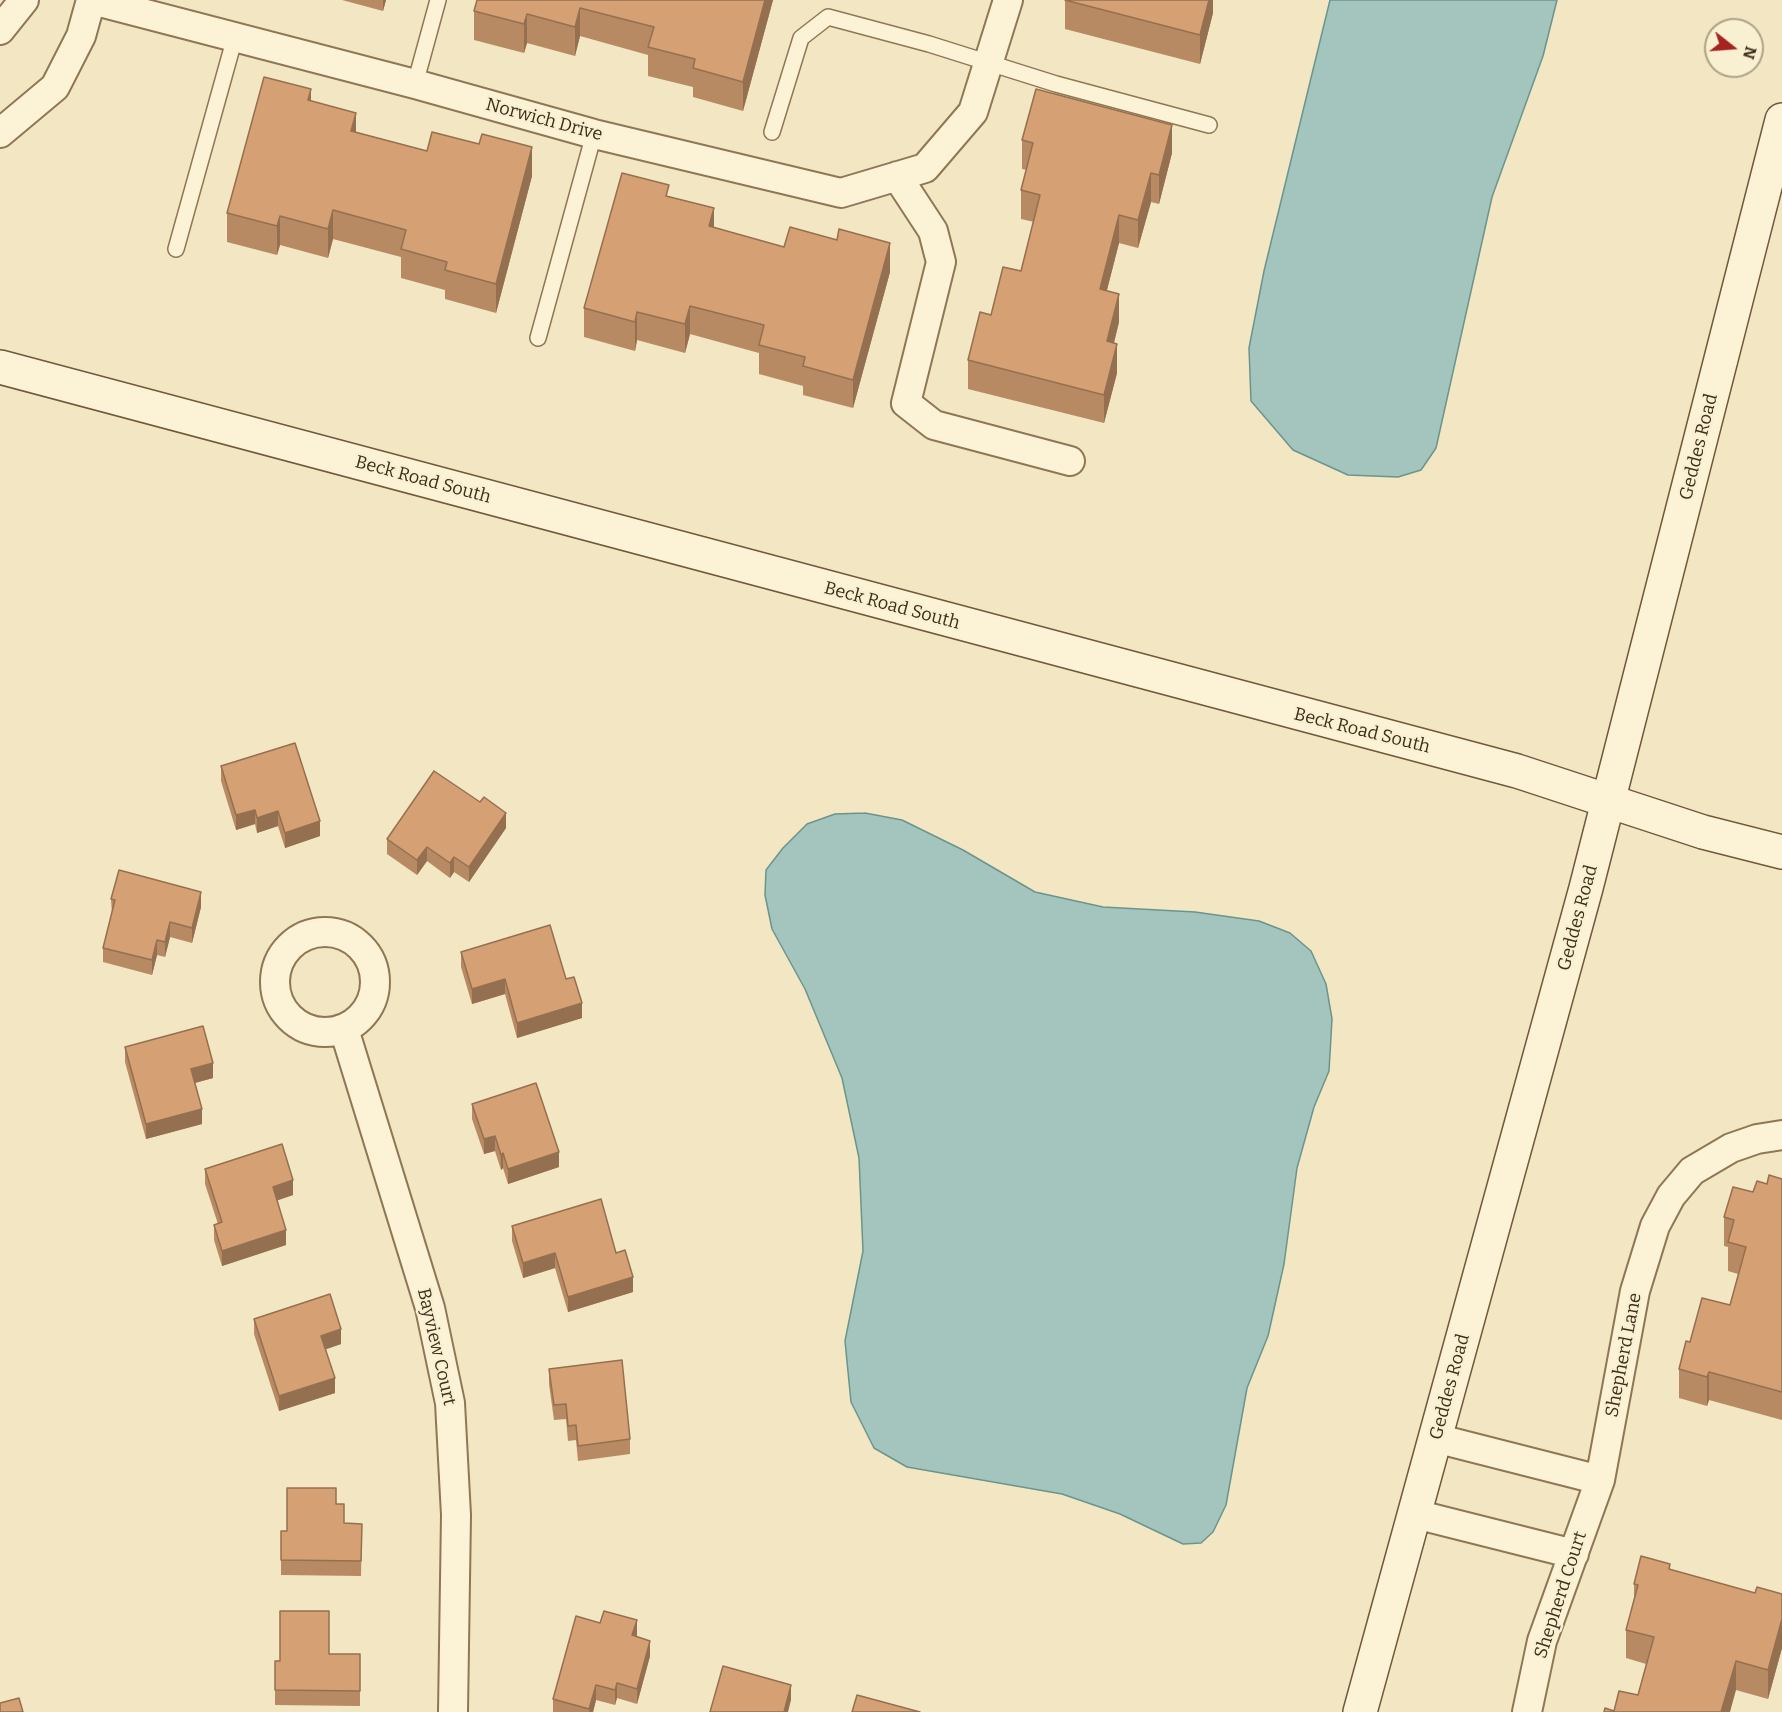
<!DOCTYPE html>
<style>
body{margin:0}
#map{position:relative;width:1782px;height:1712px;overflow:hidden;background:#f3e6c2;font-family:Bitter,serif}
canvas{display:block}
.north{position:absolute;left:1704px;top:18px;width:60px;height:60px;box-sizing:border-box;background:#f9f0d2;border:2px solid #aea289;border-radius:50%;rotate:107deg;font-size:16px;font-weight:700;line-height:24px;text-align:center;color:#3d2e1c}
.north::after{content:'';display:block;margin:auto;width:21px;height:27px;background:#a5241f;clip-path:polygon(50% 0,100% 100%,50% 72%,0 100%)}
</style>
<div id="map">
<canvas width="1782" height="1712"></canvas>
<div class="north">N</div>
</div>
<script>
const c = document.querySelector('canvas').getContext('2d');
c.lineJoin = 'round';
function fillPath(path, color) {
  c.fillStyle = color;
  c.fill(path, 'evenodd');
}
function shape(rows) {
  const path = new Path2D();
  for (const r of rows) {
    if (r.length === 3) {
      path.moveTo(r[0] + r[2], r[1]);
      path.arc(r[0], r[1], r[2], 0, 2 * Math.PI);
      continue;
    }
    path.moveTo(r[0], r[1]);
    for (let i = 2; i < r.length; i += 2) path.lineTo(r[i], r[i + 1]);
  }
  return path;
}
function trace(path, color, width, dash) {
  c.strokeStyle = color;
  c.lineWidth = width;
  c.lineCap = dash ? 'butt' : 'round';
  c.setLineDash(dash || []);
  c.stroke(path);
}
function label(font, color, halo, rows, align = 'center') {
  c.font = font + ' Bitter,serif';
  c.lineWidth = 5;
  c.setLineDash([]);
  c.textBaseline = 'middle';
  c.strokeStyle = halo;
  c.fillStyle = color;
  for (const [text, x, y, turn = 0] of rows) {
    c.save();
    c.translate(x, y);
    c.rotate((+turn || 0) * Math.PI / 180);
    c.textAlign = isNaN(turn) ? turn : align;
    if (halo) c.strokeText(text, 0, 0);
    c.fillText(text, 0, 0);
    c.restore();
  }
}
const water = shape([
 [1330,0,1557,0,1543,56,1492,197,1436,448,1421,470,1398,477,1348,475,1293,450,1251,401,1249,348,1264,271,1330,0],
 [865,813,902,820,963,850,1035,892,1103,907,1195,912,1259,921,1290,933,1311,951,1326,984,1332,1019,1329,1071,1314,1107,1297,1168,1284,1264,1268,1336,1247,1388,1226,1505,1213,1532,1201,1543,1183,1544,1120,1514,1062,1494,907,1467,874,1448,851,1402,845,1341,863,1251,859,1158,842,1078,805,989,772,929,765,895,766,870,783,848,807,824,835,814,865,813]
]);
const lane = shape([
 [415,84,438,0],
 [772,132,801,38,828,17,929,44,1056,84,1209,125],
 [176,249,235,37],
 [538,338,594,134]
]);
const street = shape([
 [92,0,415,84,594,134,841,193,925,168,973,112,1008,0],
 [0,30,24,0],
 [0,133,55,87,81,36,91,0],
 [897,176,933,231,941,262,906,403,934,425,1070,461],
 [325,982,50],
 [344,1029,430,1308,450,1403,456,1515,453,1712],
 [1435,1438,1600,1480],
 [1415,1514,1574,1554],
 [1527,1712,1542,1641,1600,1480,1635,1291,1655,1226,1671,1196,1692,1171,1731,1148,1757,1139,1782,1135]
]);
const secondary = shape([
 [0,367,1517,771,1703,832,1782,852],
 [1360,1712,1586,888,1782,120]
]);
const wall = shape([
 [342,0,386,0,383,11],
 [477,0,773,0,743,111,693,97,693,87,648,76,648,55,580,36,575,56,527,43,524,53,474,40,474,11],
 [1065,0,1213,0,1213,13,1200,64,1065,29],
 [311,101,356,132,427,151,532,176,496,313,445,299,445,290,401,278,401,257,333,239,328,258,280,245,277,255,227,242,227,213],
 [1022,140,1172,153,1159,204,1151,202,1138,248,1119,243,1107,290,1119,322,1114,343,1117,373,1104,423,968,389,968,360,991,315,1021,271,1034,222,1021,219,1021,190,1027,170,1022,169],
 [669,196,714,228,784,247,890,272,853,408,803,395,803,386,759,374,759,353,690,334,685,353,637,340,635,351,584,337,584,308],
 [221,766,320,836,285,848,278,826,257,833,255,824,236,830,221,781],
 [506,828,469,882,454,872,450,878,427,861,417,875,387,854,387,839],
 [111,899,201,907,192,943,170,937,165,957,157,955,152,975,103,962,103,948,112,914],
 [461,952,566,979,582,1018,517,1038,505,994,472,1004,461,967],
 [125,1047,213,1078,195,1083,202,1124,146,1139,125,1062],
 [472,1104,559,1167,508,1184,503,1168,501,1170,495,1151,484,1154,472,1119],
 [205,1169,293,1195,277,1200,286,1245,222,1266,214,1240,214,1225,218,1224,205,1184],
 [1782,1179,1782,1420,1709,1400,1707,1406,1679,1398,1679,1369,1690,1342,1730,1305,1738,1274,1728,1271,1728,1247,1724,1246,1724,1217,1753,1192,1767,1184],
 [512,1226,616,1253,633,1292,568,1312,555,1268,523,1278,512,1241],
 [254,1319,341,1344,326,1349,335,1393,279,1411,254,1334],
 [549,1369,630,1439,630,1454,578,1461,576,1440,568,1441,566,1419,554,1420,549,1384],
 [336,1504,344,1523,362,1524,361,1576,281,1575,281,1531,287,1531],
 [1670,1570,1755,1593,1782,1594,1782,1648,1768,1699,1736,1690,1614,1711,1638,1695,1646,1664,1626,1658,1626,1630,1634,1599,1634,1584],
 [637,1635,636,1637,650,1656,637,1704,617,1698,615,1705,596,1700,593,1712,553,1712,553,1699],
 [329,1654,360,1654,360,1706,275,1705,275,1661]
]);
const shadedWall = shape([
 [383,0,386,0,383,11],
 [765,0,773,0,743,111,743,82],
 [1209,0,1213,0,1213,13,1200,64,1200,35],
 [580,8,580,36,575,56,575,27],
 [527,14,527,43,524,53,524,24],
 [311,89,311,118,308,100],
 [356,113,356,142,351,131],
 [1172,125,1172,153,1159,204,1159,175],
 [532,147,532,176,496,313,496,284],
 [1151,173,1151,202,1138,248,1138,220],
 [714,208,714,237,709,226],
 [333,210,333,239,328,258,328,229],
 [1119,215,1119,243,1100,317,1100,289],
 [280,216,280,245,277,255,277,226],
 [890,243,890,272,853,408,853,380],
 [1119,294,1119,322,1107,370,1107,341],
 [690,306,690,334,685,353,685,324],
 [637,312,637,340,635,351,635,322],
 [1117,344,1117,373,1104,423,1104,395],
 [255,810,255,824,236,830,236,815],
 [278,811,278,826,257,833,257,818],
 [506,813,506,828,469,882,469,867],
 [320,821,320,836,285,848,285,833],
 [427,847,427,861,417,875,417,860],
 [454,857,454,872,450,878,450,863],
 [201,892,201,907,192,943,192,928],
 [170,922,170,937,165,957,165,942],
 [157,940,157,955,152,975,152,960],
 [505,979,505,994,472,1004,472,989],
 [582,1003,582,1018,517,1038,517,1023],
 [213,1063,213,1078,191,1084,191,1069],
 [202,1109,202,1124,146,1139,146,1124],
 [495,1136,495,1151,484,1154,484,1139],
 [559,1152,559,1167,508,1184,508,1169],
 [503,1153,503,1168,501,1170,501,1155],
 [293,1180,293,1195,273,1202,273,1187],
 [286,1230,286,1245,222,1266,222,1251],
 [555,1253,555,1268,523,1278,523,1263],
 [633,1277,633,1292,568,1312,568,1297],
 [341,1329,341,1344,321,1351,321,1336],
 [1709,1372,1709,1400,1707,1406,1707,1377],
 [335,1378,335,1393,279,1411,279,1396],
 [1782,1619,1782,1648,1768,1699,1768,1670],
 [637,1620,637,1635,632,1650,632,1635],
 [650,1641,650,1656,637,1704,637,1689],
 [1736,1661,1736,1690,1730,1712,1721,1712],
 [617,1683,617,1698,615,1705,615,1690],
 [596,1685,596,1700,593,1712,589,1712],
 [791,1685,791,1700,788,1712,784,1712]
]);
const building = shape([
 [477,0,765,0,743,82,693,68,695,59,648,47,654,27,580,8,575,27,527,14,524,24,474,11,477,0],
 [1065,0,1209,0,1200,35,1065,0],
 [264,77,311,89,308,100,356,113,351,131,427,151,432,132,479,144,482,134,532,147,496,284,445,270,447,262,401,249,406,230,333,210,328,229,280,216,277,226,227,213,264,77],
 [1036,89,1172,125,1159,175,1151,173,1138,220,1119,215,1100,289,1119,294,1107,341,1117,344,1104,395,968,360,980,312,991,315,1003,267,1021,271,1040,195,1021,190,1033,143,1022,140,1036,89],
 [622,173,669,185,666,196,714,208,709,226,784,247,790,227,837,240,839,229,890,243,853,380,803,366,805,357,759,345,764,325,690,306,685,324,637,312,635,322,584,308,622,173],
 [295,743,320,821,285,833,278,811,257,818,255,810,236,815,221,766,295,743],
 [434,771,480,802,484,797,506,813,469,867,454,857,450,863,427,847,417,860,387,839,434,771],
 [119,870,201,892,192,928,170,922,165,942,157,940,152,960,103,948,115,900,111,899,119,870],
 [550,925,566,979,574,977,582,1003,517,1023,505,979,472,989,461,952,550,925],
 [203,1026,213,1063,191,1069,202,1109,146,1124,125,1047,203,1026],
 [536,1083,559,1152,508,1169,503,1153,501,1155,495,1136,484,1139,472,1104,536,1083],
 [282,1144,293,1180,273,1187,286,1230,222,1251,214,1225,222,1222,205,1169,282,1144],
 [1769,1175,1782,1179,1782,1392,1709,1372,1707,1377,1679,1369,1686,1341,1690,1342,1702,1298,1730,1305,1746,1247,1728,1242,1734,1220,1724,1217,1733,1187,1753,1192,1757,1181,1767,1184,1769,1175],
 [601,1199,616,1253,625,1250,633,1277,568,1297,555,1253,523,1263,512,1226,601,1199],
 [330,1294,341,1329,321,1336,335,1378,279,1396,254,1319,330,1294],
 [622,1360,630,1439,578,1446,576,1425,568,1426,566,1404,554,1405,549,1369,622,1360],
 [287,1488,336,1488,336,1504,344,1504,344,1523,362,1524,361,1561,281,1560,281,1531,287,1531,287,1488],
 [1641,1556,1670,1564,1669,1569,1755,1593,1757,1587,1782,1594,1782,1619,1768,1670,1736,1661,1721,1712,1604,1712,1605,1708,1614,1711,1619,1691,1638,1695,1654,1637,1626,1630,1638,1585,1634,1584,1641,1556],
 [280,1611,329,1611,329,1654,360,1654,360,1691,275,1690,275,1661,280,1661,280,1611],
 [604,1611,637,1620,632,1635,650,1641,637,1689,617,1683,615,1690,596,1685,589,1709,553,1699,576,1616,600,1623,604,1611],
 [723,1666,791,1685,784,1712,710,1712,723,1666],
 [857,1695,920,1712,852,1712,857,1695],
 [19,1698,23,1712,0,1712,0,1703,19,1698]
]);
const streetNames = [
 ["Norwich Drive",544,120,15],
 ["Geddes Road",1699,447,-76],
 ["Beck Road South",423,480,15],
 ["Beck Road South",892,606,15],
 ["Beck Road South",1362,731,14],
 ["Geddes Road",1578,918,-75],
 ["Bayview Court",436,1347,77],
 ["Shepherd Lane",1624,1355,-79],
 ["Geddes Road",1450,1387,-75],
 ["Shepherd Court",1561,1595,-72]
];
fillPath(water, '#a4c5bd');
trace(water, '#6a958c', 1.5);
trace(lane, '#8f7756', 18);
trace(street, '#8f7756', 32);
trace(secondary, '#71583a', 36);
trace(lane, '#fcf3d6', 15);
trace(street, '#fcf3d6', 28);
trace(secondary, '#fcf3d6', 33);
fillPath(wall, '#b78a63');
fillPath(shadedWall, '#957050');
fillPath(building, '#d5a073');
trace(building, '#957050', 1.5);
label('18px', '#3d2e1c', '#f9f0d2', streetNames);
</script>
